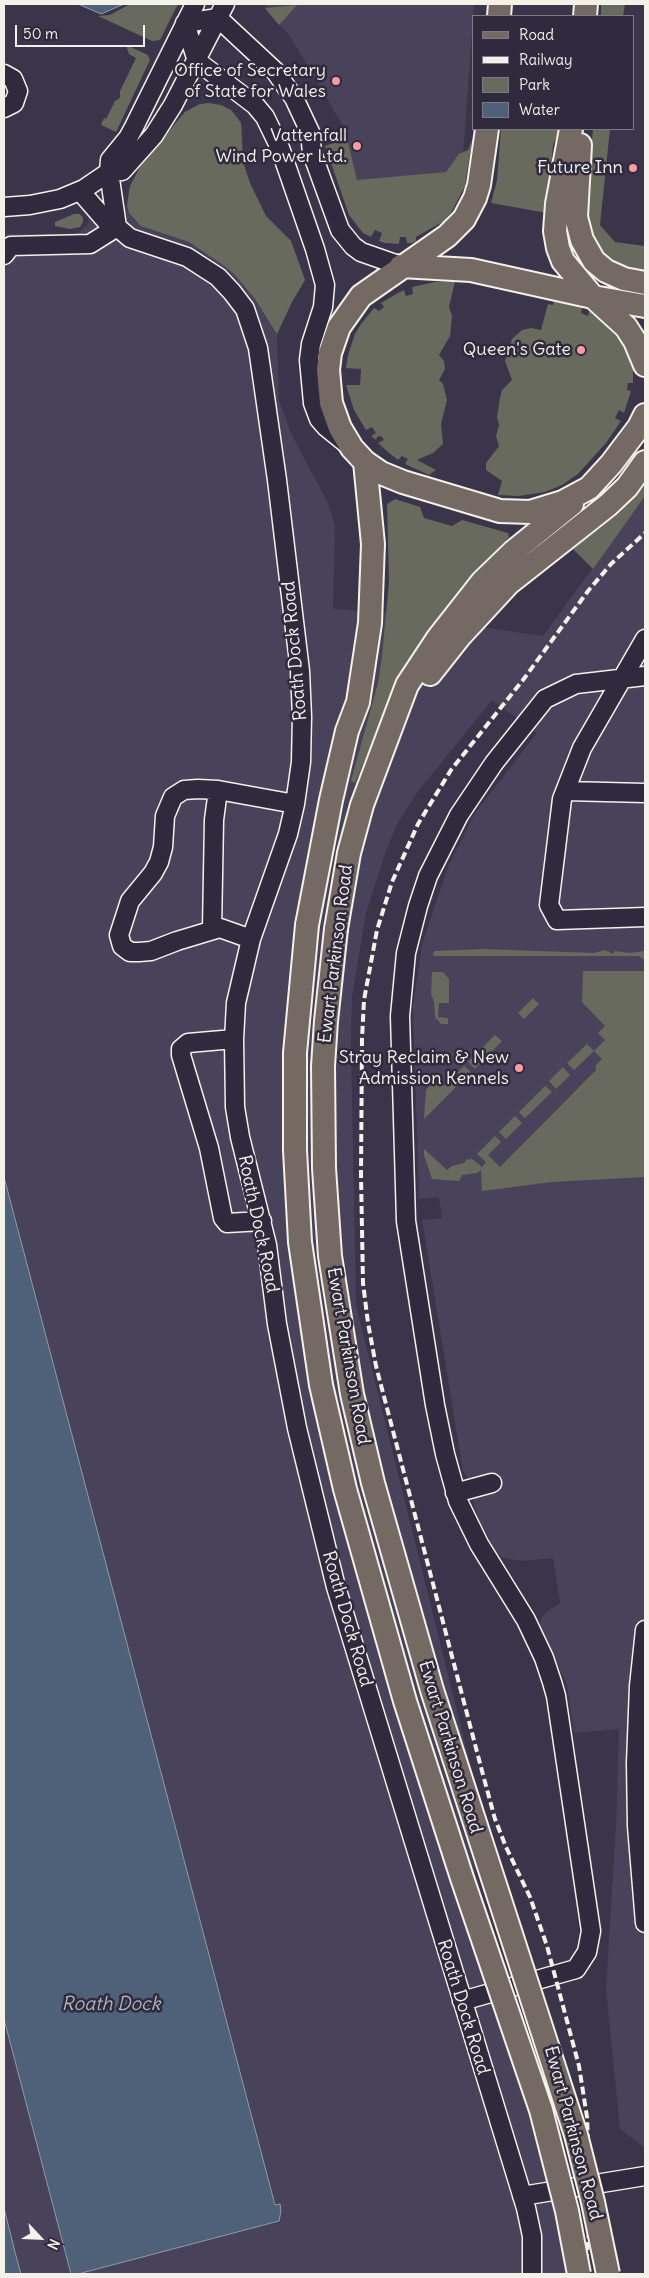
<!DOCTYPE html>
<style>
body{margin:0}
#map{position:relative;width:649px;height:2278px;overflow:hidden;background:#3a354a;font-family:Delius,sans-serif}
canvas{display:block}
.frame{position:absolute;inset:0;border:5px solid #f4f1e8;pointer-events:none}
.legend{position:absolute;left:472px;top:15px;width:162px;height:115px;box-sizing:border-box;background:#2f2a3d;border:1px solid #7e7a81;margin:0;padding:6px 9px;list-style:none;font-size:15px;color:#f4f1e8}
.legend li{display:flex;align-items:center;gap:10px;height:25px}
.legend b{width:25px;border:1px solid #7e7a81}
.north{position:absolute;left:15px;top:2213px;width:50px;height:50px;-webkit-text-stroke:4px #2f2a3d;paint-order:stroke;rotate:115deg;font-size:14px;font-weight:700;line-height:20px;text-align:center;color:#f4f1e8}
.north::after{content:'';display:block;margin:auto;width:18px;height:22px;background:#f4f1e8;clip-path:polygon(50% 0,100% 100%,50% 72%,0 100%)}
.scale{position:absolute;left:15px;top:25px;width:130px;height:22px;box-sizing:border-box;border:2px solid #f4f1e8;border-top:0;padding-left:6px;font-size:15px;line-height:18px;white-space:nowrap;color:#f4f1e8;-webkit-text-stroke:4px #2f2a3d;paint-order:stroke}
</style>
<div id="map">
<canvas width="649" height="2278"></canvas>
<div class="frame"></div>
<ul class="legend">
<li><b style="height:6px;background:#756964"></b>Road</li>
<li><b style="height:6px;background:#f4f1e8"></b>Railway</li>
<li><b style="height:14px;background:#676a5c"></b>Park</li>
<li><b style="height:14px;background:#4e6179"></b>Water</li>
</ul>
<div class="north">N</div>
<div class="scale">50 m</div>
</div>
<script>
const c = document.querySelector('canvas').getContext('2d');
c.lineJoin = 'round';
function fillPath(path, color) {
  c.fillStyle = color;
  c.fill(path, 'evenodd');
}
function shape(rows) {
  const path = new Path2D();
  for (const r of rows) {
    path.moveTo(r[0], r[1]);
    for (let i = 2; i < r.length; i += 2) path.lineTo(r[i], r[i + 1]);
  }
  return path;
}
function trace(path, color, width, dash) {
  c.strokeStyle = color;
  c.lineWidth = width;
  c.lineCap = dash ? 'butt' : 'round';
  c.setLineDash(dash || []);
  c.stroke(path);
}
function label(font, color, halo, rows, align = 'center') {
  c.font = font + ' Delius,sans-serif';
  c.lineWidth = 5;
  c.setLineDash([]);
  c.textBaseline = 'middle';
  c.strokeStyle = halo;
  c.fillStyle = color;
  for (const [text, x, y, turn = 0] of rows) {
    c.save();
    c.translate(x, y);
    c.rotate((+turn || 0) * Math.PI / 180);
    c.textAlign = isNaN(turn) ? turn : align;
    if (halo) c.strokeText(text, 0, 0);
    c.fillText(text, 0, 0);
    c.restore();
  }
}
const built = shape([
 [264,4,474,4,463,155,457,179,357,180,343,126,297,48,289,35,267,12],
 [200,104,221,105,237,116,242,128,243,162,250,183,266,216,291,241,305,280,292,302,277,334,279,400,291,433,328,503,335,526,333,609,380,612,543,636,645,496,645,2148,620,2129,606,1989,616,1826,619,1729,574,1733,567,1685,540,1625,541,1619,546,1612,560,1603,553,1558,523,1561,503,1558,496,1552,479,1521,473,1500,482,1492,491,1476,468,1479,463,1471,422,1220,442,1218,439,1197,419,1199,413,1007,422,944,448,867,475,813,537,733,492,700,417,793,397,824,386,851,366,913,352,997,351,1044,356,1305,472,1771,476,1878,565,2140,557,2189,572,2274,4,2274,4,236,7,234,77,234,87,225,89,221,87,215,127,206,130,186,140,167,178,119,185,112]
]);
const green = shape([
 [130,4,178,4,160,40,152,41,98,16,110,15],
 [601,4,625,4,623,16,601,16],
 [297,5,279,25,265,8],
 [126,45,148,55,150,60,116,132,101,125,104,118,106,119,115,101,120,98,120,91,136,58,129,54],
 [209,103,221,105,231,110,241,123,243,162,250,183,266,216,291,241,305,280,292,302,277,334,255,299,234,274,223,265,189,242,141,226,129,213,127,205,130,186,140,167,185,112,200,104],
 [501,129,560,129,553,145,547,213,491,203,497,180],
 [593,129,610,129,600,225,615,242,645,246,645,270,638,270,612,261,604,255,597,245,591,231,588,214,588,184],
 [347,138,357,180,446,172,459,154,468,150,472,140,465,186,452,211,444,221,416,237,416,241,412,243,407,243,406,237,400,237,399,244,385,243,379,241,382,233,375,230,371,237,363,233,349,215,325,146],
 [74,214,80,214,83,218,83,222,80,227,70,229,55,226,55,222],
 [435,282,455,282,449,307,452,316,450,336,439,355,444,361,445,369,439,380,443,384,447,400,441,424,443,444,433,453,417,460,436,470,429,475,405,464,408,459,402,456,398,460,388,452,378,443,384,440,381,436,377,437,376,440,371,436,376,433,372,427,366,430,354,410,346,385,360,385,361,369,346,368,348,355,355,334,361,324,374,308,379,311,384,307,381,303,398,293,404,290,406,296,413,294,412,287],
 [554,299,582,308,581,313,588,316,589,311,610,327,626,348,633,365,633,383,628,383,627,390,631,391,624,413,619,410,615,418,621,421,606,443,578,474,562,485,545,492,519,496,498,495,502,481,486,470,486,463,499,446,496,436,499,425,497,417,500,398,502,390,512,380,505,361,512,339,522,330,531,328,541,330,548,304,553,305],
 [645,486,645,496,593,569,573,549,618,514],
 [395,499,420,507,424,518,452,526,462,520,508,533,509,537,469,580,448,605,424,642,389,702,355,783,351,781,378,683,382,656,389,582,387,504],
 [483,949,594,953,605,950,613,954,615,951,629,953,644,951,645,960,639,956,434,956,433,953,435,951],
 [583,971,645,971,645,1177,552,1182,482,1191,481,1170,477,1173,462,1175,459,1181,432,1179,424,1155,424,1149,447,1170,452,1166,464,1163,467,1159,470,1160,471,1158,482,1167,486,1162,477,1154,495,1136,501,1142,488,1155,500,1167,596,1070,596,1065,602,1059,594,1051,574,1070,567,1063,587,1044,594,1051,605,1040,598,1033,605,1026,582,1002],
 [432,972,443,972,449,979,449,1003,439,1003,438,1017,448,1018,448,1024,441,1024,435,1017,434,1002,431,994],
 [533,998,539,1004,524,1019,518,1013],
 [495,1035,502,1041,475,1069,468,1062],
 [464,1066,471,1072,424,1119,426,1090,436,1079,444,1086],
 [563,1067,570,1075,556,1089,549,1081],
 [545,1086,552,1092,525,1118,519,1112],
 [515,1116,522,1123,506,1139,499,1132]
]);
const water = shape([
 [78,4,124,4,101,14,78,4],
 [4,1177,275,2205,280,2204,281,2211,279,2221,78,2274,71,2274,4,2019,4,1177],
 [4,2208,15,2252,21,2274,4,2274,4,2208]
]);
const minor = shape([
 [185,23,197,61,255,105,265,117,280,148,315,249,325,285,323,307,311,344,309,360,313,403,319,419,326,427,347,444],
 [185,23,218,18,275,71,294,98,310,132,312,153,340,230,353,246,361,252,401,266],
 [4,74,13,79,18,91,14,103,4,108],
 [109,172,122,171,154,135,173,105,225,4],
 [80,191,107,222,117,227,130,238,187,257,218,277,232,292,245,309,258,348,277,480,300,671,302,717,301,762,295,804,288,834,251,939,236,1003,234,1039,235,1107,240,1137,267,1245,277,1324,297,1428,336,1587,526,2208,532,2236,532,2274],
 [4,207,30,205,60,199,84,189,109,172],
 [117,227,109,172,110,160,128,138,134,127,195,4],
 [4,255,11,246,90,244,117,227],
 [645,639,582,748,562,799,549,905,557,920,645,917],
 [566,791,645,793],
 [212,929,214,820,218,790],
 [251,939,220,928,177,941,151,951,139,952,130,952,122,946,119,935,130,901,153,873,159,862,163,847,165,816,173,797,184,790,198,789,218,790,295,804],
 [234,1039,188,1043,181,1049,181,1055,209,1148,223,1218,227,1223,262,1221],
 [455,1493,492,1483],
 [645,1630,639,1686,636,1763,637,1826,645,1923],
 [462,2001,576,1969,587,1952,591,1931,556,1696,552,1682,544,1658,526,1620,479,1544,458,1501,445,1454,435,1405,406,1221,400,1016,406,953,418,906,428,876,459,815,494,763,545,699,576,684,645,676],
 [522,2196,645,2176]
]);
const major = shape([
 [499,16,500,4],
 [585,16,586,4],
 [487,129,479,185,475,198,464,219,447,236,361,296,339,327,330,353,328,370,331,403,340,428,352,448,365,462,381,473,403,482,500,511,530,512,563,502,589,488,611,464,639,427,645,415],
 [571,129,557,204,555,231,558,248,563,261,593,297,645,306],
 [580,145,576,217,582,240,594,261,606,271,624,279,645,283],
 [401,266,471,270,593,297,626,327,635,341,645,365],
 [430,674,460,636,509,583,608,505,627,487,645,462],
 [307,925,331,800,347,731,358,702,370,623,373,544,365,462],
 [336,929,349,853,362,805,407,685,438,638,482,582,514,551,572,504]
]);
const rail = shape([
 [585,2274,589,2233,590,2184,587,2117,579,2066,547,1946,530,1897,506,1847,495,1819,482,1771,376,1366,368,1323,363,1283,361,1175,362,1039,364,1000,377,930,392,882,418,824,451,770,523,680,588,591,611,564,645,533]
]);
const majorBridge = shape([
 [307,925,295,1053,295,1150,300,1242,321,1385,345,1489,405,1701,462,1878,541,2110,567,2211,579,2274],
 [336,929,326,1021,323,1066,324,1168,330,1256,352,1394,373,1483,432,1690,576,2135,593,2202,608,2274]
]);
const markers = [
 [336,81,5,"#ff9aa2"],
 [357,146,5,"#ff9aa2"],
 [633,168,5,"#ff9aa2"],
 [581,350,5,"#ff9aa2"],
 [519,1068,5,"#ff9aa2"]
];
const poiNames = [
 ["Office of Secretary",326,71],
 ["of State for Wales",326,92],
 ["Vattenfall",347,136],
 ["Wind Power Ltd.",347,157],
 ["Future Inn",623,168],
 ["Queen's Gate",571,350],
 ["Stray Reclaim & New",509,1058],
 ["Admission Kennels",509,1079]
];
const streetNames = [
 ["Roath Dock Road",295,651,-95],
 ["Ewart Parkinson Road",336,954,-83],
 ["Roath Dock Road",258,1224,78],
 ["Ewart Parkinson Road",348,1356,80],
 ["Roath Dock Road",347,1619,74],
 ["Ewart Parkinson Road",450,1747,73],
 ["Roath Dock Road",463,2007,73],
 ["Ewart Parkinson Road",573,2133,75]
];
const waterNames = [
 ["Roath Dock",111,2005]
];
fillPath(built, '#48425a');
fillPath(green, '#676a5c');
fillPath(water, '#4e6179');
trace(water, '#909ba5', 1);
trace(minor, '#f4f1e8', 21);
trace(major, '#f4f1e8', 26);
trace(minor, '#2f2a3d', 18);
trace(major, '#756964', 22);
trace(rail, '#f4f1e8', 4, [8, 4]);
trace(majorBridge, '#f4f1e8', 26, []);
trace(majorBridge, '#756964', 22);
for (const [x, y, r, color] of markers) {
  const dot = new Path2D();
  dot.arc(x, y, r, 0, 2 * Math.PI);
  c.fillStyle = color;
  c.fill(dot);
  trace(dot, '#2f2a3d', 2);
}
label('18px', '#f4f1e8', '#2f2a3d', poiNames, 'right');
label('18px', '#f4f1e8', '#2f2a3d', streetNames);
label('italic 19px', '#b2b7bc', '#2f2a3d', waterNames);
</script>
